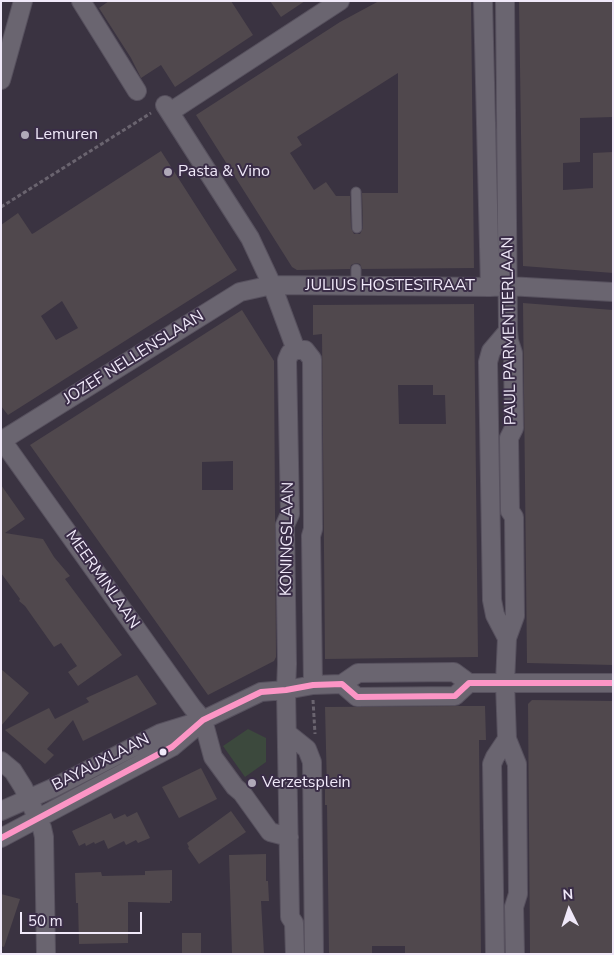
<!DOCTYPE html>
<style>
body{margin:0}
#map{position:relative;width:614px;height:955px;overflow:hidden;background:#3a3341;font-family:"Nunito Sans",sans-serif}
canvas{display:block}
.frame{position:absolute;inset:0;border:2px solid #f0e9f9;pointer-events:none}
.north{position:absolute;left:544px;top:885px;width:50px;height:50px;-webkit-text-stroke:4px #3a2d47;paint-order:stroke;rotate:356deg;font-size:14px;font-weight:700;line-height:20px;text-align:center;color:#f0e9f9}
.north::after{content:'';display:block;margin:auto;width:18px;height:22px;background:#f0e9f9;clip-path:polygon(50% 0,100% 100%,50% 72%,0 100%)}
.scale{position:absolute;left:20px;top:912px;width:122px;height:22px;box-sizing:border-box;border:2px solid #f0e9f9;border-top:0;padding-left:6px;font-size:15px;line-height:18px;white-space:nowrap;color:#f0e9f9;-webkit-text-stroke:4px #3a2d47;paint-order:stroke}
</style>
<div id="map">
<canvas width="614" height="955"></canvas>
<div class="frame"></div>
<div class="north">N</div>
<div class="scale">50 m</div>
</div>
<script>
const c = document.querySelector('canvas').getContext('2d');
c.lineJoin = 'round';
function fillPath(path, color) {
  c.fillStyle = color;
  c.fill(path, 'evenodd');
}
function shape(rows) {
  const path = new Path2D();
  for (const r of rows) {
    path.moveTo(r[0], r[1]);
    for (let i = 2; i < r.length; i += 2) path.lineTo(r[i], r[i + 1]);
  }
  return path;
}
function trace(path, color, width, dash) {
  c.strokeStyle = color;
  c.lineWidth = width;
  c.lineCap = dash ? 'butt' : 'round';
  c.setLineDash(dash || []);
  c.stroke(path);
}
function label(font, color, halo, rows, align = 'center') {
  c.font = font + ' "Nunito Sans",sans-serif';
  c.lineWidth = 4;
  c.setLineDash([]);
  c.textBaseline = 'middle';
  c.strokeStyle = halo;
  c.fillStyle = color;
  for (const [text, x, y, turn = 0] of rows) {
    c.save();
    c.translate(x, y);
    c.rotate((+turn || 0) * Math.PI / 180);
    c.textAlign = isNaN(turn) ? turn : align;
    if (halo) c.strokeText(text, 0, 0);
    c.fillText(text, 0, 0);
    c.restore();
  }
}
const green = shape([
 [248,729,266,738,266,762,245,777,223,746]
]);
const building = shape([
 [109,1,231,1,253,35,175,87,161,65,141,78,131,58,99,8],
 [270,1,305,1,281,17],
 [379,1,471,1,474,268,362,269,360,264,356,263,351,265,350,269,297,270,292,267,196,115,340,22],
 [398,73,398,193,362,193,363,228,360,234,354,234,351,228,350,196,336,196,326,182,314,190,290,153,302,145,297,137],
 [519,1,613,1,613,117,580,118,580,162,563,163,563,190,593,188,593,153,613,152,613,273,523,266],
 [161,151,237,270,8,415,1,406,1,225,18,213,32,234,34,233],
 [62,301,78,328,56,340,41,316],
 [523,303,613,310,613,665,527,663],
 [474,304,478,657,325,659,322,334,313,335,313,305],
 [398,385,433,385,433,395,445,395,446,424,399,424],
 [242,310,274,361,276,657,274,661,208,695,30,445],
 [233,461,233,490,202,490,202,462],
 [1,485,25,519,5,533,43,539,54,557,70,576,65,579,122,655,78,686,68,672,77,666,61,643,54,647,25,606,19,601,20,599,1,573],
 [1,669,29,693,1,726],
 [137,675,157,704,83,741,73,720,47,749,54,755,45,764,5,730,49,708,55,719,89,702,86,698],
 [532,700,613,701,613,954,530,954,528,704],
 [458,706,485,706,486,740,479,740,481,954,405,954,405,946,372,946,372,954,329,954,327,805,325,805,325,789,327,789,325,707],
 [201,768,217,799,179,818,162,787],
 [231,811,246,832,199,864,188,848,189,847,187,843],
 [137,812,150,838,138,843,136,840,126,845,124,841,108,849,104,840,95,844,94,842,86,846,85,843,79,846,72,831,111,813,114,819,125,814,127,817],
 [266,854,266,881,268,881,269,901,261,901,264,954,232,954,229,855],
 [172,870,172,901,170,901,170,903,128,902,128,943,79,944,78,903,76,903,75,873,101,872,102,876,145,875,145,871],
 [1,894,20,899,4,947,1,946],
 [182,933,201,933,201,954,182,954]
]);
const path = shape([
 [1,207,151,113],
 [313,700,315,734]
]);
const service = shape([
 [356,192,357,228],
 [356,286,356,269]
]);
const minor = shape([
 [81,1,137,91],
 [483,1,490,287],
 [505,1,508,331,509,341,513,353,514,428,509,438,510,511,514,517,515,616,507,638,505,683,507,739,517,764,518,894,514,907,515,954],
 [1,80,23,1],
 [165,105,250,238,272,285,296,350],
 [170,112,340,1],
 [1,439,192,707,203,720,213,757,235,787,242,793,270,832,289,837],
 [1,441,240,292,272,285,490,287,508,286,613,292],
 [507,638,495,615,492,600,488,362,491,351,508,331],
 [342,684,357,697,455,696,469,683],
 [287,733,307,749,312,762,314,954],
 [1,761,13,771,23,787,42,828,44,837,46,954],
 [1,811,53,788,161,733,203,720,261,692,286,690,313,685,342,684,358,673,454,672,469,683,613,683],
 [1,838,172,747,197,726],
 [295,954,294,923,290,917,286,690,287,664,285,525,290,514,287,360,290,353,296,350,305,350,312,359,313,529,311,536,313,685],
 [495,954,492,764,495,757,507,739]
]);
const bus1 = shape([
 [1,838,172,747,203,720,261,692,286,690,313,685,342,684,357,697,455,696,469,683,613,683]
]);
const markers = [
 [25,135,5,"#b0a9b9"],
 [168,172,5,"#b0a9b9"],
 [163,752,4.5,"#f0e9f9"],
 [252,783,5,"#b0a9b9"]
];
const poiNames = [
 ["Lemuren",35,135],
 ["Pasta & Vino",178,172],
 ["Verzetsplein",262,783]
];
const streetNames = [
 ["JULIUS HOSTESTRAAT",390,286],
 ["PAUL PARMENTIERLAAN",510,331,-91],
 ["JOZEF NELLENSLAAN",134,358,-32],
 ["KONINGSLAAN",288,539,-89],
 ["MEERMINLAAN",102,580,55],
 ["BAYAUXLAAN",101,763,-27]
];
fillPath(green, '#3c493d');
fillPath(building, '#50484d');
trace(service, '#57515e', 11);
trace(minor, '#57515e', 20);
trace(path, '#6a646f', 3, [4, 2.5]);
trace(service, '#6a6570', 9);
trace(minor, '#6a6570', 18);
trace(bus1, '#fc95c5', 6);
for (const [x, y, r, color] of markers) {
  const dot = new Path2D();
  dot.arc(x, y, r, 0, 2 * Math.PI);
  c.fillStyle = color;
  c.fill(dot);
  trace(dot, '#3a2d47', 2);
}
label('16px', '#f0e9f9', '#3a2d47', poiNames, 'left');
label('16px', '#f0e9f9', '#3a2d47', streetNames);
</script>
